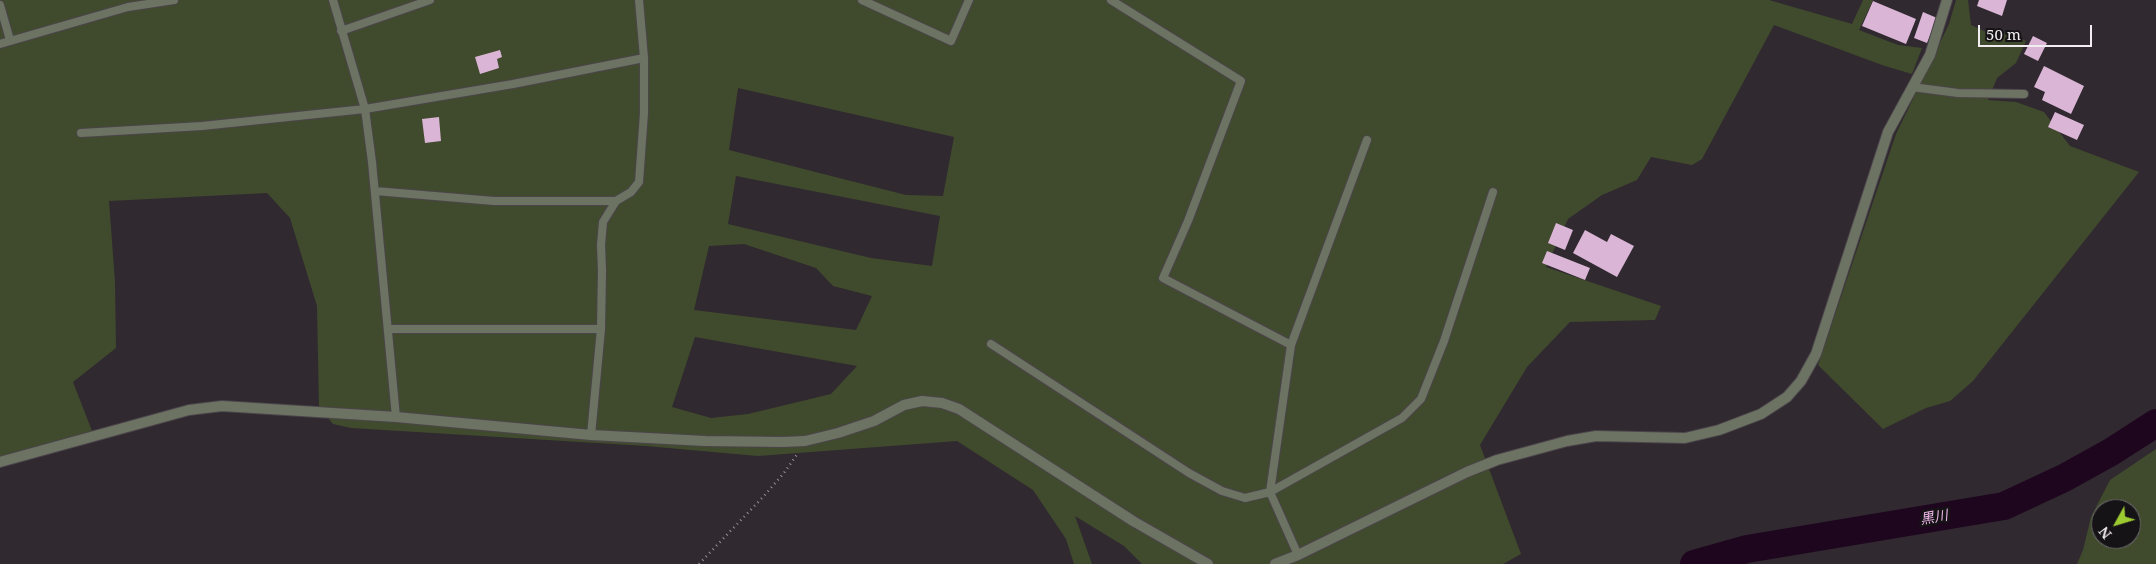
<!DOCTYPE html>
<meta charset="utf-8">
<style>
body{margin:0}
#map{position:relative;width:2156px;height:564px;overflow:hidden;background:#302930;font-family:"Noto Serif",serif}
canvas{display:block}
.north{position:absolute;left:2091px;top:499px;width:50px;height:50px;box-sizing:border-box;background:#161316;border:1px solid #6e6a6e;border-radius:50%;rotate:231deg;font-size:14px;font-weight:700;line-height:20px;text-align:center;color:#f2edf1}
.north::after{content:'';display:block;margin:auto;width:18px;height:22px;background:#9cca31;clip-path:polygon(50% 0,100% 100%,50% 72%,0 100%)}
.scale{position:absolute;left:1978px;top:25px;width:114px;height:22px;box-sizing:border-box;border:2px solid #f2edf1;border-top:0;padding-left:6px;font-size:15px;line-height:18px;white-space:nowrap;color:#f2edf1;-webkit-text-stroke:4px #161316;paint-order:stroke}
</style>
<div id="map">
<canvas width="2156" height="564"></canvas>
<div class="north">N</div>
<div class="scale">50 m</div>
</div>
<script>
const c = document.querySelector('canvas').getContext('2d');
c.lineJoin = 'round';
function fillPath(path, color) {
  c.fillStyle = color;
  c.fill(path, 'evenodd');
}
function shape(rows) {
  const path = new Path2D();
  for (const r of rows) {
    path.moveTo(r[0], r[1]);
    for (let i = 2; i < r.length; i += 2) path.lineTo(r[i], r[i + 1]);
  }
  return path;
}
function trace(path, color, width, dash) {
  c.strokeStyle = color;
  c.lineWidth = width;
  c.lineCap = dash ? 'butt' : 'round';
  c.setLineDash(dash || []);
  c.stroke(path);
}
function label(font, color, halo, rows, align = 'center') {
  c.font = font + ' "Noto Serif","Noto Sans JP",serif';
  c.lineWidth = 5;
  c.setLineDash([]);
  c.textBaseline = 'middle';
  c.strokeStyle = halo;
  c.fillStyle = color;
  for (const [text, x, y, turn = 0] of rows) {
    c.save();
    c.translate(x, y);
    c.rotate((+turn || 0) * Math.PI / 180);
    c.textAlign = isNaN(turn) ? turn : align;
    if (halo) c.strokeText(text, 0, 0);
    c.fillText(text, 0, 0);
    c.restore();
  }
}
const green = shape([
 [0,0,1769,0,1852,24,1863,0,1873,0,1859,30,1898,45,1922,48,1912,74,1882,65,1774,25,1702,159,1692,165,1651,157,1637,180,1602,195,1568,219,1546,267,1661,306,1655,320,1570,322,1527,367,1480,445,1521,554,1503,564,1142,564,1124,546,1075,516,1092,564,1074,564,1066,539,1033,490,957,441,758,456,646,446,351,428,333,424,319,407,317,306,290,218,267,193,109,201,115,282,116,348,73,382,92,431,0,458],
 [738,88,954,137,943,196,906,195,729,150],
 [736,176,940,216,932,266,871,258,728,224],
 [744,244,816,268,833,286,872,296,856,330,694,310,709,246],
 [695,337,857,366,831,394,748,414,711,418,672,407],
 [1956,0,1968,0,1971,25,1995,36,2009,32,2026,41,2016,63,1997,78,1988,100,2016,102,2044,112,2070,146,2139,172,1973,381,1950,401,1926,408,1883,429,1818,365,1896,134,1949,24],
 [2156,449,2156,564,2077,564,2083,550,2091,517,2110,480],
 [2101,509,2131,509,2131,539,2101,539]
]);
const river = shape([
 [1694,564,1747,549,2004,506,2064,478,2111,452,2156,423]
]);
const building = shape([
 [1979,0,2007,0,2002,16,1977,6],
 [1873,1,1916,19,1906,44,1862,26],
 [1923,12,1937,18,1927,43,1914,38],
 [2033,36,2047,43,2038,61,2024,54],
 [500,50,502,57,497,59,499,68,480,74,475,57],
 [2044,66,2084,86,2071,114,2042,100,2045,92,2034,87],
 [2055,112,2084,125,2077,140,2048,127],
 [439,117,441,141,425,143,422,119],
 [1556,223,1573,230,1565,250,1548,243],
 [1585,230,1607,242,1611,234,1634,246,1617,277,1573,253],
 [1547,251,1590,268,1585,280,1542,263]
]);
const path = shape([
 [699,564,763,497,784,473,798,453]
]);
const lane = shape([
 [333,0,365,109,372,162,396,417],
 [862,0,951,41,969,0],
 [1111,0,1241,81,1188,221,1163,278,1291,345,1270,492,1298,555],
 [0,5,10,40],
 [341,31,430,0],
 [0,44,128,7,174,0],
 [1912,87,1958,93,2024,94],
 [81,133,202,126,365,109,513,84,644,58],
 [375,191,494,201,616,201],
 [388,329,601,329],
 [991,344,1189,473,1222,491,1245,498,1270,492,1402,418,1421,399,1444,341,1493,192],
 [1291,345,1367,140],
 [591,435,601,329,602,271,601,245,603,222,616,201,631,192,639,182,644,113,644,58,639,0]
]);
const street = shape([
 [0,462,189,410,222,406,396,417,591,435,705,441,783,442,805,441,838,433,874,421,904,405,922,401,942,403,959,409,1133,521,1208,564],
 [1275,564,1298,555,1467,472,1497,460,1567,441,1596,436,1685,438,1719,430,1761,414,1787,397,1801,381,1816,354,1888,132,1930,55,1947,0]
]);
const waterNames = [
 ["黒川",1934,518,-10]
];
fillPath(green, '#404b2d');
trace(river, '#1f061f', 28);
fillPath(building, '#dab5d6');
trace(lane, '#4b444b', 10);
trace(street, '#4b444b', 12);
trace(path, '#989297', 2.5, [1, 4]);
trace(lane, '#6c7362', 8);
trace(street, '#6c7362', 10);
label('italic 14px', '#edb6e8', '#161316', waterNames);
</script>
